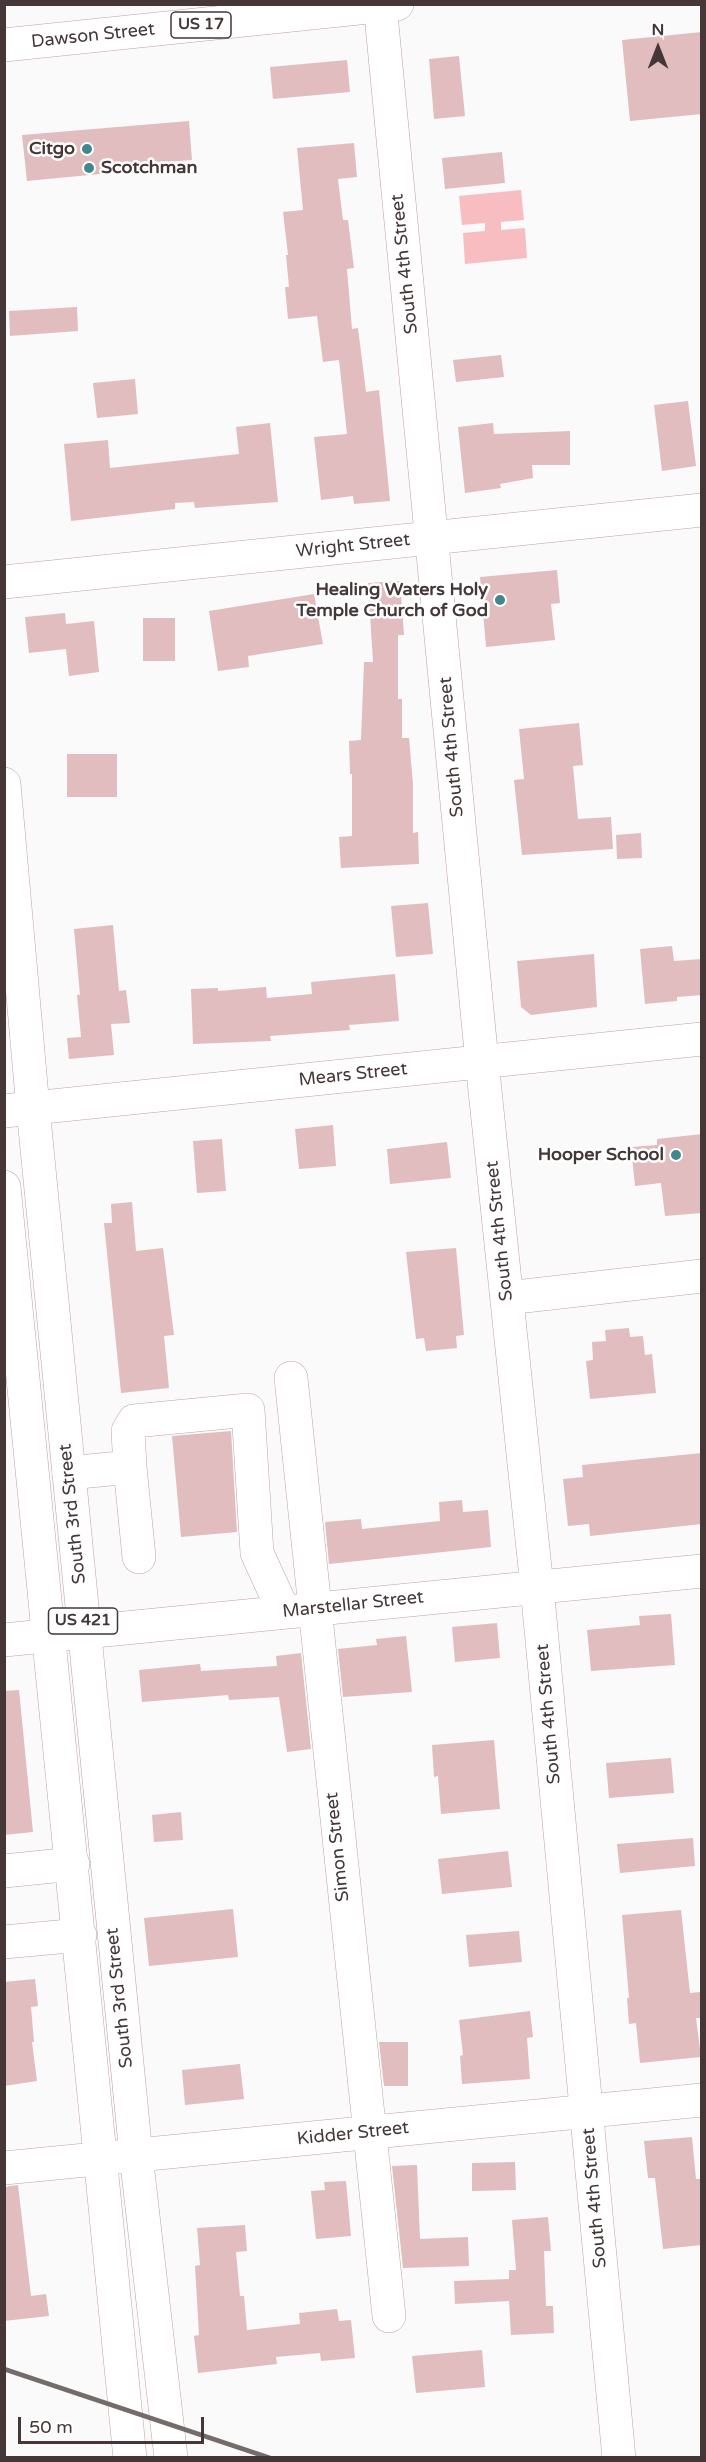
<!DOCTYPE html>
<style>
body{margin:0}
#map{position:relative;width:706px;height:2462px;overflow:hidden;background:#fafafa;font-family:"Varela Round",sans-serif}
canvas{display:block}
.frame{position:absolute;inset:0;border:6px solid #453738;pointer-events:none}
.north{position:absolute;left:628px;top:18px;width:60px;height:60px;-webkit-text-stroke:4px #fff;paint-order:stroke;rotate:0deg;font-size:16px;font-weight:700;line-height:24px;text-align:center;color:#453738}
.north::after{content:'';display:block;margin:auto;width:21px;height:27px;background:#453738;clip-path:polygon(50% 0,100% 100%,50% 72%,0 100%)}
.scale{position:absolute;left:18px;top:2417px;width:186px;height:27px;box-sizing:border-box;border:3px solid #453738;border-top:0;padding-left:8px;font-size:18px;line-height:21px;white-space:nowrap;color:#453738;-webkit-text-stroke:4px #fff;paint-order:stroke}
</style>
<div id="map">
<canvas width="706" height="2462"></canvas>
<div class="frame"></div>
<div class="north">N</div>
<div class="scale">50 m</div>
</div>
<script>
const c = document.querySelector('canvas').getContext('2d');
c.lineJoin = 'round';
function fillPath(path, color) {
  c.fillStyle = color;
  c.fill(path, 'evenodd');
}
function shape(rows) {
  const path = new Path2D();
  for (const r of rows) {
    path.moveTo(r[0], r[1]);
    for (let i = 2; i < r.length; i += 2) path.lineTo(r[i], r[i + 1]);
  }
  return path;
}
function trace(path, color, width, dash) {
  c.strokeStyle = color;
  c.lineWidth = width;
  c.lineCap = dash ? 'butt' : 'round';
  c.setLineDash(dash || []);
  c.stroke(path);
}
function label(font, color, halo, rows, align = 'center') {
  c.font = font + ' "Varela Round",sans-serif';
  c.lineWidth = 5;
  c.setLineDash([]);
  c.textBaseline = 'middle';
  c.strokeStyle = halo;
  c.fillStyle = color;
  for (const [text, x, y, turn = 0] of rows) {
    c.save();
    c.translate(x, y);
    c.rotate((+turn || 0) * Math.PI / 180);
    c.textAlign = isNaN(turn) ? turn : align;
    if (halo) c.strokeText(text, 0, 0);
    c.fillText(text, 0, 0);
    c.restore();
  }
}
const green = shape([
 [521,190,524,220,501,222,501,230,525,228,527,258,465,264,463,233,485,231,485,223,462,225,459,196]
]);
const building = shape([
 [702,32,702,114,630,121,622,40],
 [459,56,465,116,434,119,429,59],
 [347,60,350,92,273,99,270,67],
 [189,121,192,160,152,163,152,169,27,181,22,135],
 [354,143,357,177,338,179,343,220,348,220,354,268,347,269,352,329,358,328,366,392,379,390,390,501,354,504,353,496,321,500,314,437,347,434,339,360,323,362,317,316,288,319,285,287,289,287,286,255,288,255,283,212,303,210,297,148],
 [502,152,505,183,445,189,442,158],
 [77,307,78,331,10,336,9,311],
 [501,355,504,377,456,382,453,360],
 [135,379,138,414,97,418,93,383],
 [688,401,696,466,662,471,654,405],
 [270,423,278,502,195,508,194,502,175,503,175,509,71,521,64,444,108,440,110,468,239,454,236,427],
 [493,423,494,434,570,431,570,465,532,465,533,478,500,484,501,488,465,493,458,427],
 [557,570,560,603,551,604,555,640,486,647,480,577],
 [400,581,404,635,398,635,398,699,402,699,402,738,409,738,413,784,413,833,418,832,419,864,341,868,339,837,352,836,352,774,350,774,349,741,361,740,364,662,373,662,368,583],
 [314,594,323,644,248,656,249,667,218,671,209,611],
 [65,613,66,624,94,621,99,672,69,676,66,649,29,653,25,617],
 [143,618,175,618,175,661,143,661],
 [579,723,583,765,573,766,578,819,611,817,613,849,522,855,514,780,524,779,519,729],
 [67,754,117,754,117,797,67,797],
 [641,833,642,858,617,859,616,835],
 [428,903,433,954,396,957,391,906],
 [113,925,119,991,126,990,130,1023,111,1024,114,1055,69,1059,67,1038,81,1037,77,995,80,995,74,929],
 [672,946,674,961,702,959,702,995,677,997,677,1001,645,1004,640,949],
 [594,954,597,1007,531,1015,521,1007,517,961],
 [395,974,399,1021,349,1025,350,1030,270,1036,271,1041,193,1044,191,989,218,988,218,991,266,987,267,998,312,994,311,982],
 [333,1125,336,1166,299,1169,295,1129],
 [702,1134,702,1213,665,1216,661,1183,635,1186,631,1147,657,1145,657,1139],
 [222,1139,226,1191,197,1193,193,1141],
 [447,1142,451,1178,390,1184,387,1149],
 [132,1202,136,1251,163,1248,174,1335,164,1336,169,1388,121,1393,104,1223,112,1223,111,1204],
 [456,1248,464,1335,456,1336,457,1348,426,1351,424,1338,416,1339,406,1252],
 [629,1328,630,1337,643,1336,645,1355,652,1354,656,1393,590,1399,586,1361,593,1360,592,1342,606,1341,605,1330],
 [231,1431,237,1532,181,1537,172,1436],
 [702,1453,702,1524,590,1536,589,1524,568,1526,563,1479,583,1477,582,1465],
 [462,1500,463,1512,488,1510,491,1547,329,1564,325,1522,361,1519,362,1529,440,1521,439,1502],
 [671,1614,675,1665,591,1671,587,1630,640,1625,639,1616],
 [497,1623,500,1658,455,1662,452,1627],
 [406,1636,412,1692,343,1697,338,1649,377,1645,376,1639],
 [301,1653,311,1749,287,1752,279,1697,229,1700,228,1695,142,1702,139,1670,200,1664,201,1671,277,1666,276,1656],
 [19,1690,33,1832,4,1835,4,1691],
 [494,1740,500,1809,441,1814,438,1776,434,1777,432,1745],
 [671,1758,674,1793,609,1798,606,1763],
 [181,1812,183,1840,154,1842,152,1815],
 [693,1838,695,1866,620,1873,617,1844],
 [508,1851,512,1887,442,1894,438,1859],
 [233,1909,238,1957,149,1966,144,1918],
 [681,1910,690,1993,700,1992,702,2018,696,2018,701,2057,640,2063,636,2023,629,2024,627,1998,629,1998,622,1915],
 [519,1931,522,1962,469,1967,466,1935],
 [35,1979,38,2006,31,2007,34,2042,32,2042,37,2081,4,2086,4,1982],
 [530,2011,533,2037,527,2038,530,2079,462,2084,460,2056,463,2055,459,2020],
 [379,2042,408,2042,408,2086,384,2086],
 [240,2064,244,2099,185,2105,182,2070],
 [692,2137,696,2179,702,2179,702,2245,663,2249,655,2178,648,2178,644,2141],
 [515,2162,516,2190,472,2191,472,2163],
 [417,2165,420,2239,468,2237,469,2266,403,2268,392,2166],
 [346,2181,351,2236,316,2239,311,2191,325,2190,324,2182],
 [18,2185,31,2296,46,2294,49,2316,4,2321,4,2187],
 [548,2217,551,2251,544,2251,546,2306,553,2306,554,2333,511,2335,509,2301,455,2304,454,2281,509,2279,509,2270,516,2270,512,2220],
 [245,2225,247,2251,236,2252,240,2296,244,2296,247,2330,300,2324,299,2313,337,2309,339,2321,351,2320,355,2358,321,2361,320,2353,276,2357,277,2364,198,2373,194,2336,199,2335,195,2266,200,2265,197,2228],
 [482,2350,485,2387,416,2393,412,2356]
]);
const minor = shape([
 [380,4,482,1062,537,1587,619,2458],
 [4,582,702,510],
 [4,1111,702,1039],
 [507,1298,702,1276],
 [291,1378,389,2316],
 [130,1467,139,1557],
 [69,1473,130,1467,128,1431,134,1421,248,1410,257,1553,284,1612],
 [4,1640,702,1571],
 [4,1871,73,1864],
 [4,1942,80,1935],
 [4,2168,702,2100]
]);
const major = shape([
 [4,45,397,4]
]);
const highway = shape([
 [4,784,33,1108,136,2155,171,2458],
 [4,1187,130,2458]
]);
const rail = shape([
 [4,2369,270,2458]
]);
const markers = [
 [87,149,6,"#40888c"],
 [89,168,6,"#40888c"],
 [500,600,6,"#40888c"],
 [676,1155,6,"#40888c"]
];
const shields = [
 [201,25,60],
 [83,1621,69]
];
const shieldNames = [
 ["US 17",201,25],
 ["US 421",83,1621]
];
const streetNames = [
 ["Dawson Street",93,36,-6],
 ["South 4th Street",405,264,-96],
 ["Wright Street",353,546,-6],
 ["South 4th Street",452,747,-95],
 ["Mears Street",353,1075,-6],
 ["South 4th Street",500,1231,-96],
 ["South 3rd Street",73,1514,-96],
 ["Marstellar Street",353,1605,-6],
 ["South 4th Street",549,1714,-95],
 ["Simon Street",338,1847,-96],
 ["South 3rd Street",120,1998,-96],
 ["Kidder Street",353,2134,-6],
 ["South 4th Street",595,2198,-95]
];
const poiNames = [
 ["Citgo",75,149],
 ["Scotchman",101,168,"left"],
 ["Healing Waters Holy",488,590],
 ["Temple Church of God",488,611],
 ["Hooper School",664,1155]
];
fillPath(green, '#f8bdc1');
fillPath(building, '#e1bdbf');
trace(minor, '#c2a0a2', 34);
trace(major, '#c2a0a2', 34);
trace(highway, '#c2a0a2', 34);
trace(minor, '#fff', 33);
trace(major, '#fff', 33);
trace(highway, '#fff', 33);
trace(rail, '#756b6b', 4.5);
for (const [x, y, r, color] of markers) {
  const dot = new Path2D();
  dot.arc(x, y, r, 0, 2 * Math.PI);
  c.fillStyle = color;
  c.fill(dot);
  trace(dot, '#fff', 2);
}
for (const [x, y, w] of shields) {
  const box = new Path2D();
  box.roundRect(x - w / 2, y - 13, w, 26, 4.5);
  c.fillStyle = '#fff';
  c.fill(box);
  trace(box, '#453738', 1.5);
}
label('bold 16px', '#453738', null, shieldNames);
label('18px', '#453738', '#fff', streetNames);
label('bold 18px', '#453738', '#fff', poiNames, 'right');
</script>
